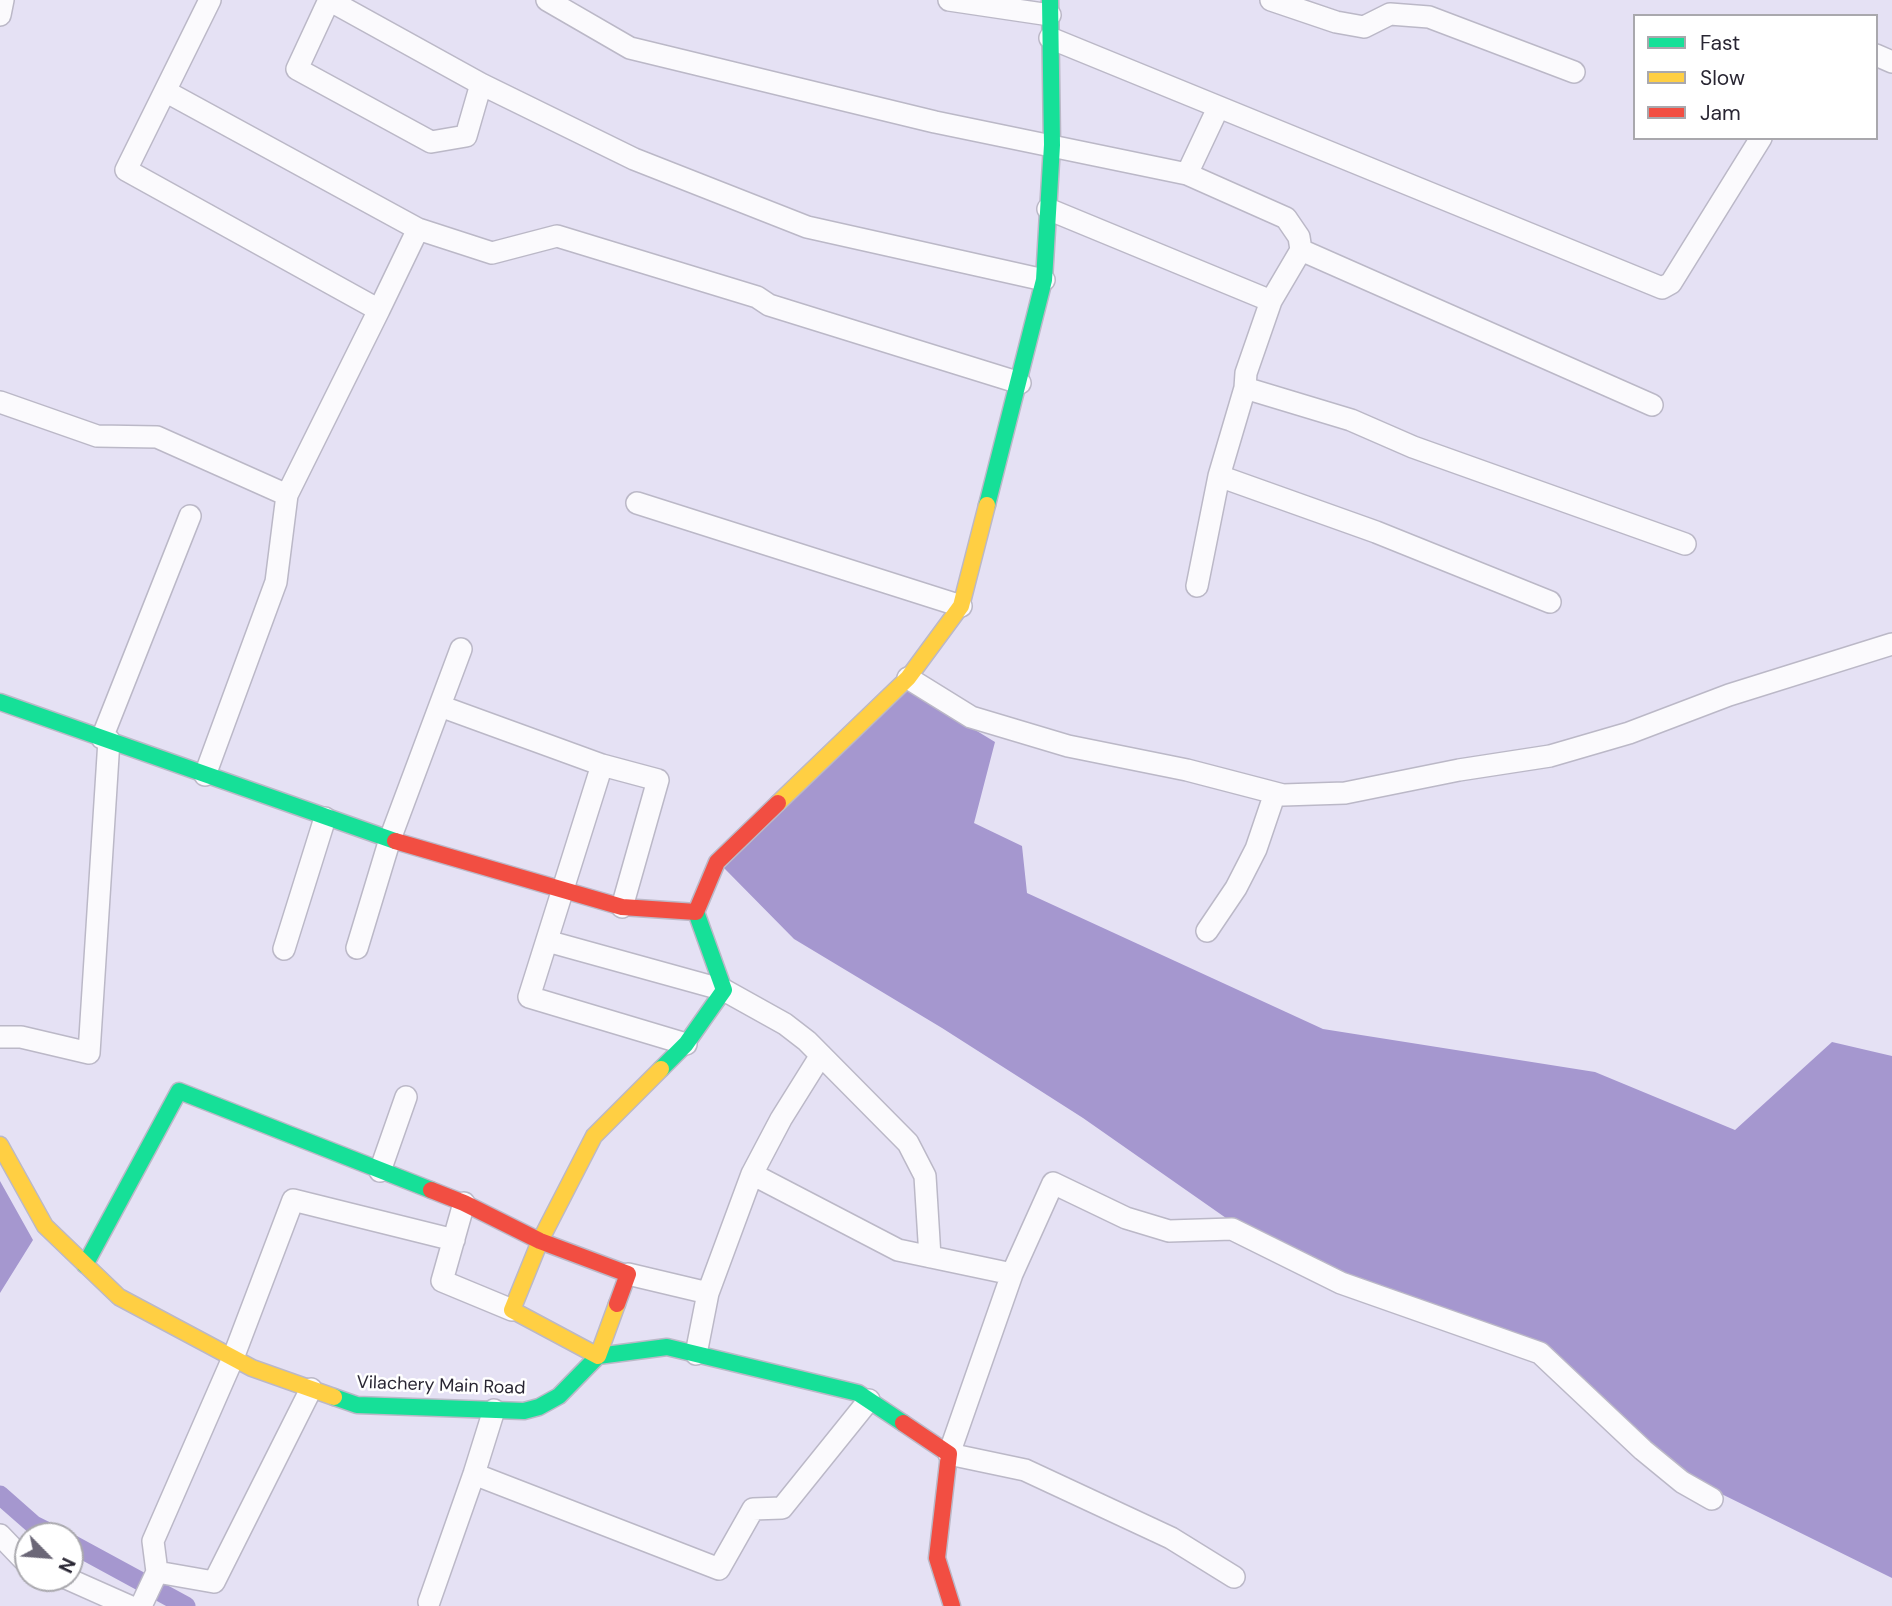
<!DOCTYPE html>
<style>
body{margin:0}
#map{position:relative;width:1892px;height:1606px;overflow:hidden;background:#e5e1f4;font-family:"DM Sans",sans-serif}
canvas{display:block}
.legend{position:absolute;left:1633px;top:14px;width:245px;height:126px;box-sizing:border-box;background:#fff;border:2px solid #a9a8ad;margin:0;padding:9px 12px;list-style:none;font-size:21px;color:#292633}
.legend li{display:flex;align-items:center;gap:14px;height:35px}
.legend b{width:35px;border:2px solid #a9a8ad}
.north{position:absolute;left:14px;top:1522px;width:70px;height:70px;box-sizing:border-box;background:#fff;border:2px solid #a9a8ad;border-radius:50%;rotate:115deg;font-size:19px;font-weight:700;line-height:28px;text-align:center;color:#292633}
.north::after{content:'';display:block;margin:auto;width:24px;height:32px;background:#6b6777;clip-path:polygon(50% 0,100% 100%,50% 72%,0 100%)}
</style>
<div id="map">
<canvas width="1892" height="1606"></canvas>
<ul class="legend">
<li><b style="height:9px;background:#16e098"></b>Fast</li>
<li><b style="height:9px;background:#ffcf43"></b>Slow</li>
<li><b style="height:9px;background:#f24e42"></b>Jam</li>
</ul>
<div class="north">N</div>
</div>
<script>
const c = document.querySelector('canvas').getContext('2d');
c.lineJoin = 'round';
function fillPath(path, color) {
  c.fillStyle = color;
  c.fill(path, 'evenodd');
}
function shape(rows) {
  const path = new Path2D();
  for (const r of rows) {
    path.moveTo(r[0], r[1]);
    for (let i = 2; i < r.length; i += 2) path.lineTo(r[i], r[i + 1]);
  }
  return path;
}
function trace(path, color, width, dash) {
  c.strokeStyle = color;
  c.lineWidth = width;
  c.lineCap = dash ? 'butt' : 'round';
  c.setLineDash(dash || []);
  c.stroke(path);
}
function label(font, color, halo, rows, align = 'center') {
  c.font = font + ' "DM Sans",sans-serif';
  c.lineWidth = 5;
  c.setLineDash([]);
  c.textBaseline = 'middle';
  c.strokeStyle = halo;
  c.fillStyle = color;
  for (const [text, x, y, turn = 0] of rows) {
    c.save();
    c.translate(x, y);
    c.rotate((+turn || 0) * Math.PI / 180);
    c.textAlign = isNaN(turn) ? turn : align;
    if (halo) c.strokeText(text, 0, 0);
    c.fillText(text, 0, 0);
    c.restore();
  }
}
const water = shape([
 [906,688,995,742,974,823,1022,846,1027,893,1323,1029,1595,1072,1735,1130,1832,1042,1892,1056,1892,1578,1683,1475,1541,1346,1437,1316,1226,1218,1083,1118,942,1028,794,939,724,868],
 [0,1181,33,1240,0,1293]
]);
const canal = shape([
 [0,1495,34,1525,56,1536],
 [70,1543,186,1606]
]);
const street = shape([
 [329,0,297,69,431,142,466,136,481,84,634,159,807,227,1044,280],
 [329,0,481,84],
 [547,0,630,48,935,122,1187,174,1286,218,1299,237,1301,250,1271,301,1246,373,1245,388,1219,476,1197,586],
 [949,0,1050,15],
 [1271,0,1336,22,1364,27,1390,14,1429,17,1574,72],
 [0,15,3,0],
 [1050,38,1662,288,1671,283,1761,138],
 [1876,55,1892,62],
 [165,91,418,229,379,310],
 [1187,174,1218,108],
 [1048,209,1271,301],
 [418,229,492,253,557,236,757,297,769,305,1020,383],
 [1301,250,1652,405],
 [1245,388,1351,420,1413,447,1685,544],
 [0,402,97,436,157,437,287,495],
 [1219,476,1376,532,1550,602],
 [637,503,961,606],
 [908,678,971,717,1068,746,1187,770,1283,795,1345,793,1459,770,1550,756,1629,733,1729,695,1892,644],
 [440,706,602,765],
 [102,738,190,516],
 [205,775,276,582,287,495,379,310,126,170,210,0],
 [622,907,658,780,602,765,529,997,686,1044],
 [1207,931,1236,888,1256,849,1275,793],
 [547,941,724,990,785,1024,807,1041,908,1143,925,1176,930,1257],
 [357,948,390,839,461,649],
 [284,949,325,818],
 [0,1037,21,1037,89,1053,109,740],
 [380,1171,406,1097],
 [752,1174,781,1119,821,1055],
 [464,1203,442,1281,512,1310],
 [628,1274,708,1293],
 [1012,1274,1053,1183,1126,1218,1169,1231,1232,1229,1341,1283,1540,1353,1643,1450,1682,1482,1712,1499],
 [696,1354,708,1293,752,1174,898,1250,1012,1274,949,1454,1025,1470,1171,1538,1234,1577],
 [311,1389,214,1582,157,1572,153,1541,233,1358,293,1200,454,1240],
 [474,1474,719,1569,753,1509,782,1508,869,1400],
 [0,1535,23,1559,28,1561],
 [66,1578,129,1606],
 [429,1602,474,1474,494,1410],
 [141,1606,157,1572]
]);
const fast = shape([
 [987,505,1044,280,1052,145,1050,0],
 [0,702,395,841],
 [661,1069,686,1044,724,990,696,912],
 [85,1265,179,1091,431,1190],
 [334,1397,357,1405,524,1411,539,1407,559,1396,598,1356,667,1347,858,1393,903,1423]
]);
const slow = shape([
 [778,803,908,678,961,606,987,505],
 [0,1145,45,1226,119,1297,252,1368,334,1397],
 [617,1304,598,1356,512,1310,540,1241,594,1136,661,1069]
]);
const jam = shape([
 [395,841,622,907,696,912,717,862,778,803],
 [431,1190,464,1203,540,1241,628,1274,617,1304],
 [903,1423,949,1454,937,1558,952,1606]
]);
const streetNames = [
 ["Vilachery Main Road",441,1386,2]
];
fillPath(water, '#a597cf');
trace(canal, '#a597cf', 19);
trace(street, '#bbb8c7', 24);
trace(fast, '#bbb8c7', 19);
trace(slow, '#bbb8c7', 19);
trace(jam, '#bbb8c7', 19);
trace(street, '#fbfafd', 21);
trace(fast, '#16e098', 16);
trace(slow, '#ffcf43', 16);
trace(jam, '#f24e42', 16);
label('18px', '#292633', '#fff', streetNames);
</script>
